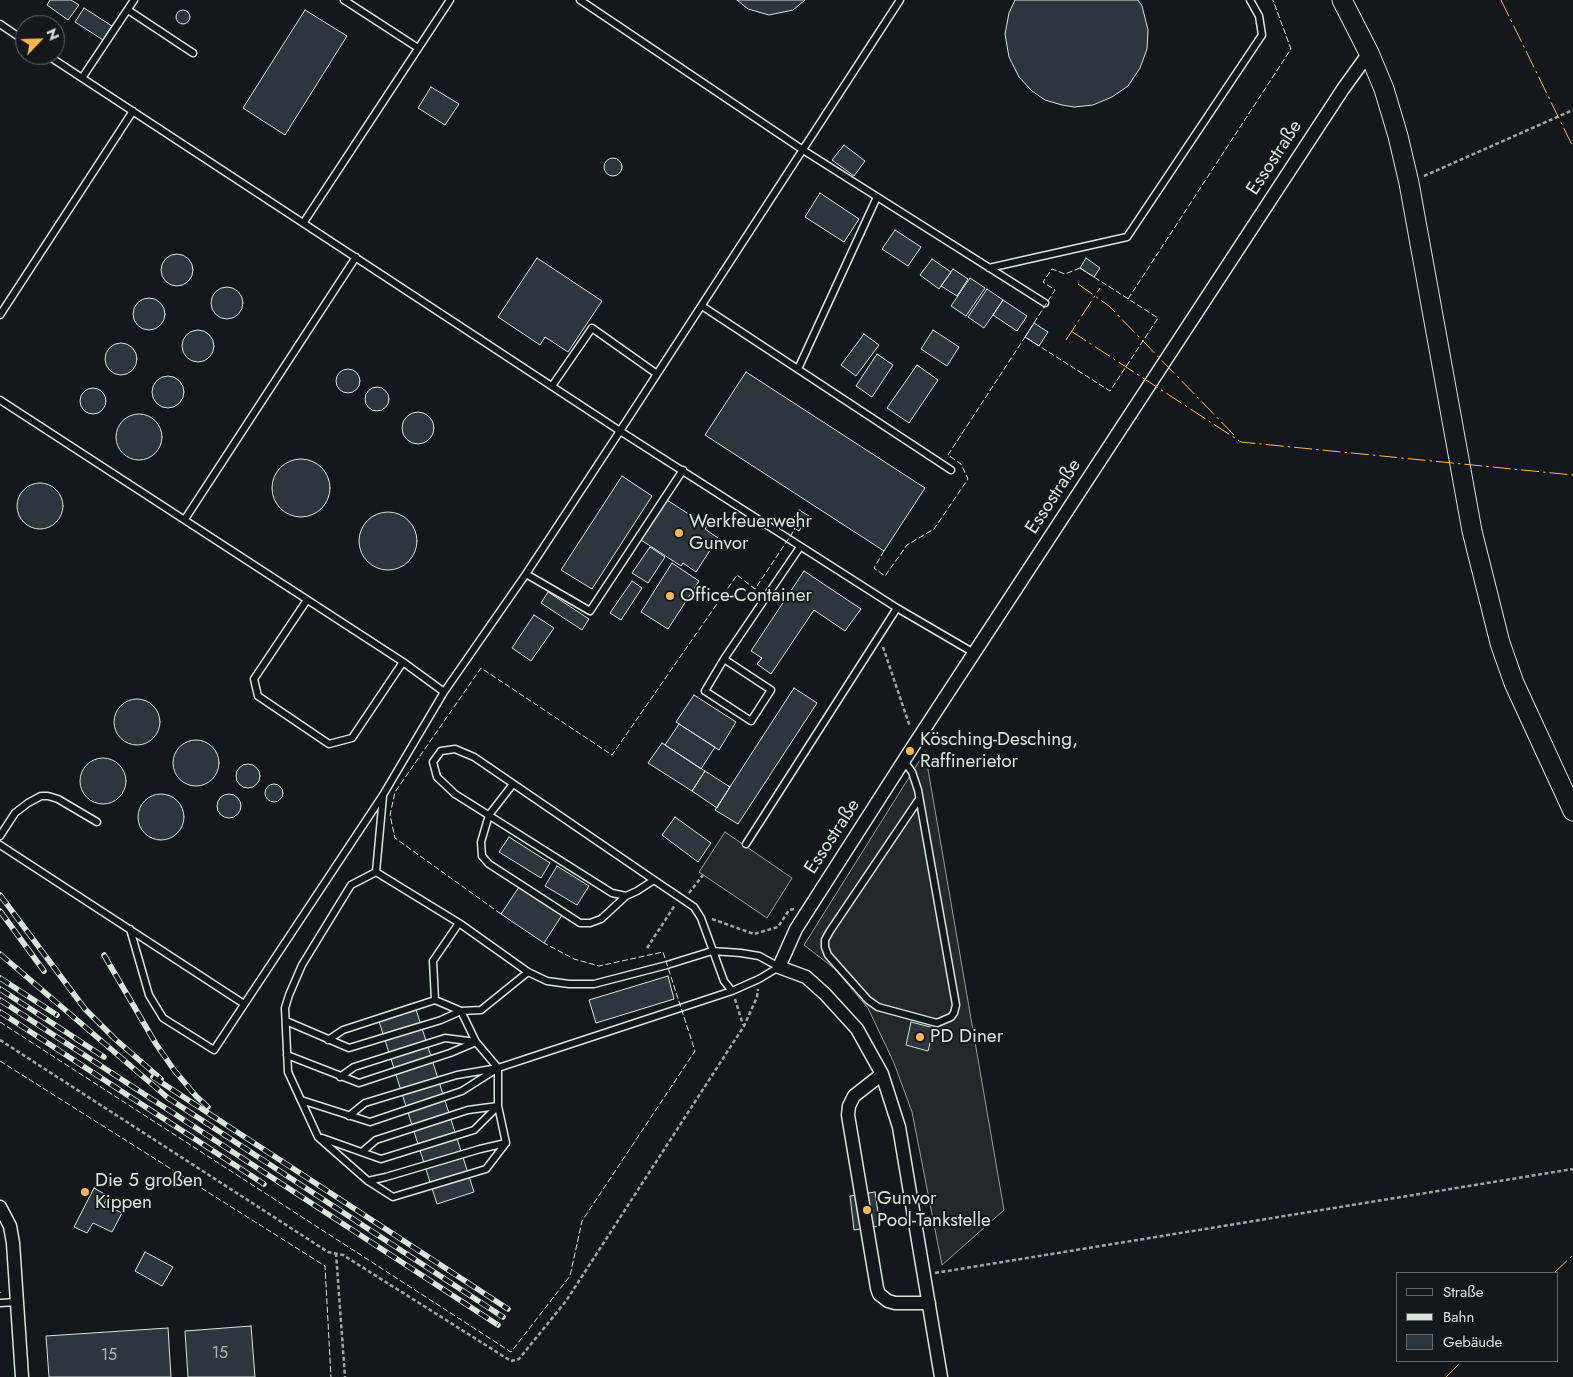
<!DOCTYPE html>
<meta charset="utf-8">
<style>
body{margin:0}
#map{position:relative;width:1573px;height:1377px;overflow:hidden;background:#14181c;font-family:Jost,sans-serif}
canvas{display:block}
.legend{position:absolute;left:1396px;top:1272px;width:162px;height:90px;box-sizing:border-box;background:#14181c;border:1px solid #626a69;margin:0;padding:6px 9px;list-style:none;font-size:15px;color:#d8e6dc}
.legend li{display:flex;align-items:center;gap:10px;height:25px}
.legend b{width:25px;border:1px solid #626a69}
.north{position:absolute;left:15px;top:15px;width:50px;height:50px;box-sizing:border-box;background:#14181c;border:1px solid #626a69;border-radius:50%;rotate:66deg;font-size:14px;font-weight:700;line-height:20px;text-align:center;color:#d8e6dc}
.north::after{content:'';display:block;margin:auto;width:18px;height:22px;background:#ffb74d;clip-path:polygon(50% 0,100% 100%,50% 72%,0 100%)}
</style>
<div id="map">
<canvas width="1573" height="1377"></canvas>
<ul class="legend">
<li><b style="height:6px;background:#14181c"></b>Straße</li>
<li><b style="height:6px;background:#d8e6dc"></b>Bahn</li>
<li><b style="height:14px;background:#2c363c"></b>Gebäude</li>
</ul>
<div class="north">N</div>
</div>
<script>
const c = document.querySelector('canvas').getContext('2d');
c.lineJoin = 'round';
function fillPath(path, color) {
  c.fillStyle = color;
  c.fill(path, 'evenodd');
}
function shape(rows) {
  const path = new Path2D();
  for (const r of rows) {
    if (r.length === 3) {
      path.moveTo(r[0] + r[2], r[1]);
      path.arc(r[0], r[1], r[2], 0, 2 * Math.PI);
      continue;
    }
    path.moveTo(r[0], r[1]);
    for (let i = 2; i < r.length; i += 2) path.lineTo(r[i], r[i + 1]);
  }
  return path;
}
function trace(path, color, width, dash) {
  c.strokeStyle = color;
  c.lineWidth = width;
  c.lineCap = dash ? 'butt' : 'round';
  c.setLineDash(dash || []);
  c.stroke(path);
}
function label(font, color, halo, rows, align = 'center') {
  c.font = font + ' Jost,sans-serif';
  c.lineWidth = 4;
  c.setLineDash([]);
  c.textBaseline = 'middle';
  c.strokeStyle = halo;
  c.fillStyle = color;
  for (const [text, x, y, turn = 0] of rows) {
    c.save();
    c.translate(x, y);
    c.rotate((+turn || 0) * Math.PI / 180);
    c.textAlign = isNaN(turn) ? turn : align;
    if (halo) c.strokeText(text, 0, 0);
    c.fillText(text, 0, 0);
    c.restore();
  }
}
const parking = shape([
 [925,752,1004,1210,942,1265,912,1112,894,1063,868,1008,835,969,804,945,925,752],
 [725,832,792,878,767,918,699,872,725,832]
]);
const building = shape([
 [50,0,71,0,79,5,68,20,47,5,50,0],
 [737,0,805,0,793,10,769,15,748,9,737,0],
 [1015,0,1138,0,1142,6,1148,30,1147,49,1140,68,1128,86,1112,97,1093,105,1074,107,1062,105,1045,100,1032,91,1019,77,1009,57,1005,34,1009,13,1015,0],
 [84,8,112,26,103,40,75,22,84,8],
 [183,17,7],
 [305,10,347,36,285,135,243,108,305,10],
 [431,87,459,104,445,125,418,108,431,87],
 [844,145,865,161,854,176,832,160,844,145],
 [613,167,9],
 [820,193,859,219,844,242,805,217,820,193],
 [895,230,921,247,908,266,882,249,895,230],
 [177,270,16],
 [537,258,602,301,568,352,545,337,540,345,498,317,537,258],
 [1086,258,1100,268,1094,277,1080,268,1086,258],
 [932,259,951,272,939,289,920,275,932,259],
 [953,269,968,279,957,296,941,286,953,269],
 [970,278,985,288,966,316,951,306,970,278],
 [227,303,16],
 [987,289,1003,300,984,328,968,317,987,289],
 [149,314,16],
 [1003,300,1027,316,1017,331,993,315,1003,300],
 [1034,323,1048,332,1039,346,1025,337,1034,323],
 [198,346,16],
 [933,330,959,347,947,366,921,349,933,330],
 [864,334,879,345,856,376,841,365,864,334],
 [121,359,16],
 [877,354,893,365,872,397,856,386,877,354],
 [917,365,938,380,909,423,887,408,917,365],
 [348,381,12],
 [746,372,925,488,884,551,705,435,746,372],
 [168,392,16],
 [377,399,12],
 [93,401,13],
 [418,428,16],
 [139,437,23],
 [301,488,29],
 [622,476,652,496,592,589,561,570,622,476],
 [40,506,23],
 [667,500,707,526,705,529,718,538,696,572,683,563,681,566,641,540,667,500],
 [799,510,809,516,799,531,789,525,799,510],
 [388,541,29],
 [650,547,665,557,648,583,632,573,650,547],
 [672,563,699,581,668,629,641,612,672,563],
 [804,571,861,609,845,631,814,610,771,674,757,664,762,658,751,651,804,571],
 [632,581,642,588,621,620,610,613,632,581],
 [548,592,589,619,582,630,541,603,548,592],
 [534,615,554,628,531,661,512,648,534,615],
 [794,688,817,703,738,824,715,810,794,688],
 [694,695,736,722,719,750,676,722,694,695],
 [137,722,23],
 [679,724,715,747,701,769,665,745,679,724],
 [196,763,23],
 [662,743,705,771,692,791,648,763,662,743],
 [103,781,23],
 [248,776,12],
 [705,771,730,787,717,808,692,791,705,771],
 [274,793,9],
 [229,806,12],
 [161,817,23],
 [675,817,711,843,698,862,662,835,675,817],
 [509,837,550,863,541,878,499,852,509,837],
 [557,866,589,886,577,905,545,886,557,866],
 [519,887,562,915,544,943,501,914,519,887],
 [668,976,674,999,596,1023,589,1000,668,976],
 [414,1003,474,1192,437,1204,377,1015,414,1003],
 [911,1022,934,1028,928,1051,906,1045,911,1022],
 [94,1188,108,1196,104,1204,122,1213,112,1232,93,1223,87,1233,74,1227,94,1188],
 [875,1192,880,1226,854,1230,850,1196,875,1192],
 [145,1252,173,1267,162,1286,135,1271,145,1252],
 [251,1326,255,1377,188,1377,185,1331,251,1326],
 [168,1328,171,1377,49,1377,46,1336,168,1328]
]);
const path = shape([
 [1424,176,1573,110],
 [883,647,910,727],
 [689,893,703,875],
 [712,919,754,934,778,927,789,910,794,909],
 [647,948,675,905],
 [735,999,743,1025],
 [0,1040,328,1252,343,1255,511,1361,519,1359,566,1301,744,1026,757,997,758,989],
 [336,1253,345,1377],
 [935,1273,1573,1169]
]);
const lane = shape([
 [344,0,418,48],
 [580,0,803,150,1045,303],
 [128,10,193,53],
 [0,24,25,41],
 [47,55,620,431,897,608,974,653],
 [82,78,134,0],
 [304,222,450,0],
 [989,268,1127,237,1262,35,1259,16,1250,0],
 [702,306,951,470],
 [0,315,133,111],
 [798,369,877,197],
 [552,386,592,328,657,374],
 [0,400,403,662,444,692],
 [185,519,356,257],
 [526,574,590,611,683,470],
 [307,600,254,679,258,696,329,744,352,738,403,662],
 [724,659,771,690,751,721,705,691,724,659,800,547],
 [904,761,912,772,918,790,956,1005,954,1013,951,1017,937,1023,878,1007,868,1000,828,955,825,947,825,940,830,931,919,799],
 [513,784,489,815,481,842,482,856,489,864,580,923,590,923,601,919,626,896],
 [0,836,15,813,28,803,41,796,48,796,58,799,97,822],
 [746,844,897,608],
 [0,845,244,1004],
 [376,872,383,796],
 [654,880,637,891,626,896,612,893,455,794,437,777,433,762,441,751,455,749,474,757,654,880,694,907,701,918,724,981,732,991],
 [130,929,149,995,163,1018,214,1050,383,795,444,692,526,574,620,431,900,0],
 [435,1000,433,961,459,923],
 [286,1021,349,1048,441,1020,461,1011,481,1010,528,972],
 [328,1040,343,1030,435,1000,461,1011,476,1042,498,1068,498,1106,506,1143,486,1169,393,1197,368,1181,318,1137,288,1072,285,1008,289,995,302,965,351,885,376,872,459,923,528,972,547,981,569,984,594,984,667,965,712,951,741,953,759,956,779,967],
 [287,1055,359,1083,450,1053,476,1042],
 [340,1077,354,1067,445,1038,476,1042],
 [301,1100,370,1122,462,1091,495,1070],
 [349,1116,365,1103,457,1075,498,1068,732,991,759,979,779,967],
 [322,1138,381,1159,474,1130,498,1106],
 [362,1152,376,1140,468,1110,498,1106],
 [368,1181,386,1177,480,1149,506,1143],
 [0,1303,17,1302]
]);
const street = shape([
 [882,1074,854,1096,849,1106,848,1115,877,1288,879,1294,888,1301,895,1303,929,1303],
 [0,1207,10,1226,13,1243,22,1377],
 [941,1377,899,1127,882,1074,857,1029,825,994,806,977,779,967,796,929,910,751,1343,89,1369,53]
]);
const secondary = shape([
 [1342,0,1369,53,1384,89,1398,136,1409,183,1472,531,1500,643,1514,683,1573,811]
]);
const rail = shape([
 [0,895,85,1009,115,1039,161,1079],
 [0,911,44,971],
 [0,954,168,1098,503,1317],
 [104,955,156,1044,174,1070,196,1096,208,1107],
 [0,978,57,1015],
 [0,989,104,1057],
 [0,1000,498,1325],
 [0,1012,264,1184],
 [153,1077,508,1309]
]);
const fence = shape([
 [1080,268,1158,318,1110,391,1025,337,1055,290,1043,282,1052,269,1065,274,1080,268],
 [1128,299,1291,49,1273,0],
 [884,551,874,568,885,576,907,545,934,529,968,479,961,464,948,455,1025,337],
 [501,914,395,838,390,815,395,792,481,668,612,755,737,575,755,589,795,529],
 [0,1022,511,1352,570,1276,582,1221,695,1051,663,952,599,966,574,959,544,943],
 [0,1061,325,1266,331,1377],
 [0,1292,0,1293]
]);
const power = shape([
 [1501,0,1573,147],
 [1078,284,1109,306,1236,437],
 [1071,331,1241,442,1573,475],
 [1066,340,1100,288],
 [1554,1273,1573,1255],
 [1446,1377,1462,1361]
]);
const markers = [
 [679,533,5,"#ffb74d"],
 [670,596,5,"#ffb74d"],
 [910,751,5,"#ffb74d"],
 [920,1037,5,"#ffb74d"],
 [85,1192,5,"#ffb74d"],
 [867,1210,5,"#ffb74d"]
];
const numberNames = [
 ["15",220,1354],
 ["15",109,1356]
];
const streetNames = [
 ["Essostraße",1275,158,-57],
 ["Essostraße",1054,497,-57],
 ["Essostraße",833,837,-57]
];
const poiNames = [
 ["Werkfeuerwehr",689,522],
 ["Gunvor",689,544],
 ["Office-Container",680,596],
 ["Kösching-Desching,",920,740],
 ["Raffinerietor",920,762],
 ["PD Diner",930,1037],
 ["Die 5 großen",95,1181],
 ["Kippen",95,1203],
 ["Gunvor",877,1199],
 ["Pool-Tankstelle",877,1221]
];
fillPath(parking, '#24282b');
trace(parking, '#939e99', 1);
fillPath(building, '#2c363c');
trace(building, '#d8e6dc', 1);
trace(lane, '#d8e6dc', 9);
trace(street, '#d8e6dc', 15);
trace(secondary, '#d8e6dc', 21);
trace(path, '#9da8a2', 2.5, [4, 2.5]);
trace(lane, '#14181c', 6);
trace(street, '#14181c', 12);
trace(secondary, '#14181c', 19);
trace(rail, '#d8e6dc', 5.5);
trace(rail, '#14181c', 4, [11]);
trace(fence, '#d8e6dc', 1, [6, 2.5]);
trace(power, '#ffb74d', 1, [18, 4, 2.5, 4]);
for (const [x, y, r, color] of markers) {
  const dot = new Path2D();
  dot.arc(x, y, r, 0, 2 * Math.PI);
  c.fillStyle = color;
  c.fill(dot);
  trace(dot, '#14181c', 2);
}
label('16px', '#adbab4', null, numberNames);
label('19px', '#d8e6dc', '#14181c', streetNames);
label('19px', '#d8e6dc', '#14181c', poiNames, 'left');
</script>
